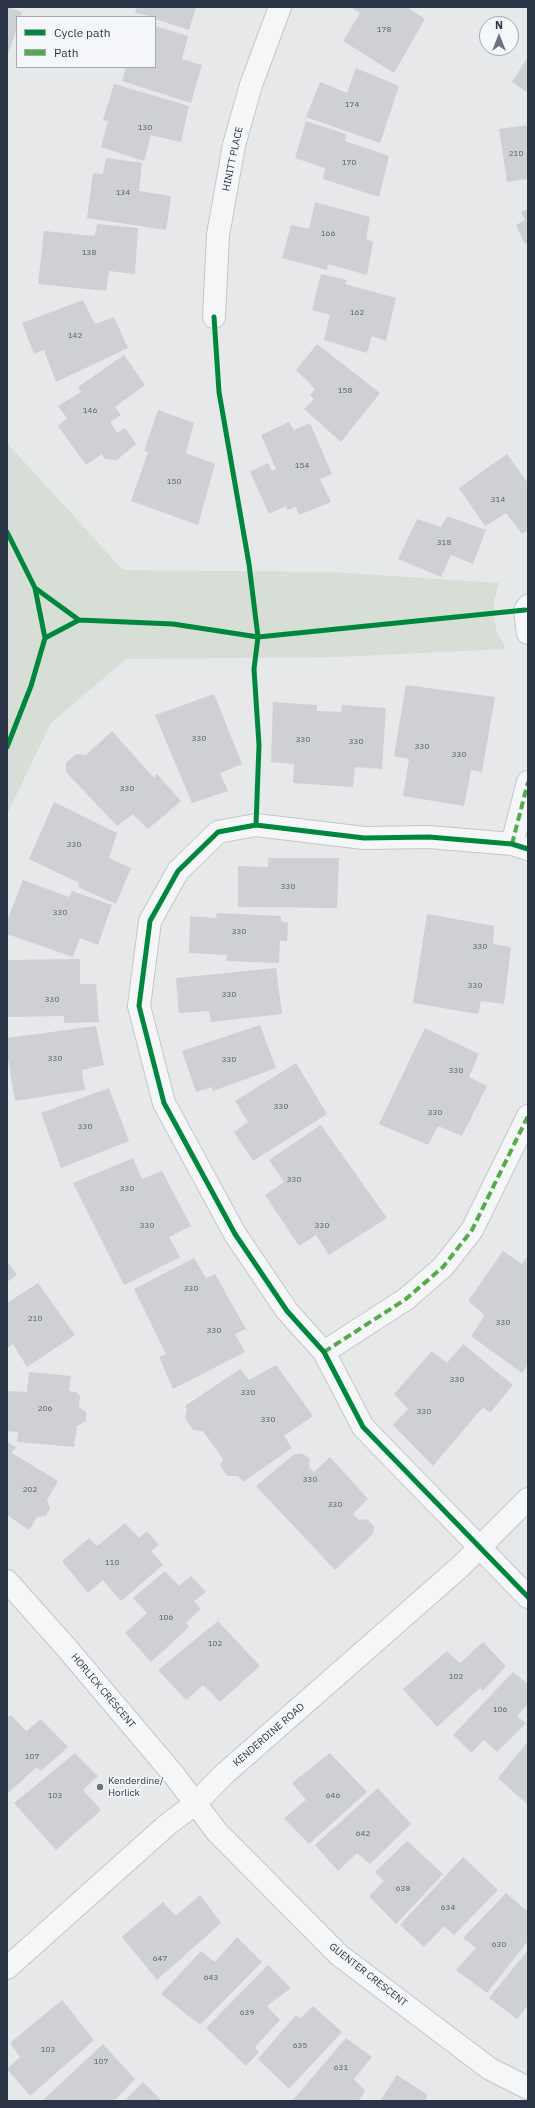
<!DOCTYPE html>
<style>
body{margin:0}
#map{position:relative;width:535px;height:2108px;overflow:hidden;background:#e6e8ea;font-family:"IBM Plex Sans",sans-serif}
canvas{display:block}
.frame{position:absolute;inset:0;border:8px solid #2b3445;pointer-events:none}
.legend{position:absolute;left:16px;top:16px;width:140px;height:52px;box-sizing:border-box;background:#f4f6f9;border:1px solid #a4a8b1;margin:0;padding:5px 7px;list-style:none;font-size:12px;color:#2b3445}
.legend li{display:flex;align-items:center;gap:8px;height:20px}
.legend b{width:20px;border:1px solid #a4a8b1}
.north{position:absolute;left:479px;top:16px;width:40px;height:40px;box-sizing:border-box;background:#f4f6f9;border:1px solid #a4a8b1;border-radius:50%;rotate:0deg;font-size:11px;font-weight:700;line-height:16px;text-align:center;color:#2b3445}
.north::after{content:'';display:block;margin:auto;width:14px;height:18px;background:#6c737f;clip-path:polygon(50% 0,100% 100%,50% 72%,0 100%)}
</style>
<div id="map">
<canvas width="535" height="2108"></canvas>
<div class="frame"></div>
<ul class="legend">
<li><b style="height:5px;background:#00873e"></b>Cycle path</li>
<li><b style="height:5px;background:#54ac47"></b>Path</li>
</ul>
<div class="north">N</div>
</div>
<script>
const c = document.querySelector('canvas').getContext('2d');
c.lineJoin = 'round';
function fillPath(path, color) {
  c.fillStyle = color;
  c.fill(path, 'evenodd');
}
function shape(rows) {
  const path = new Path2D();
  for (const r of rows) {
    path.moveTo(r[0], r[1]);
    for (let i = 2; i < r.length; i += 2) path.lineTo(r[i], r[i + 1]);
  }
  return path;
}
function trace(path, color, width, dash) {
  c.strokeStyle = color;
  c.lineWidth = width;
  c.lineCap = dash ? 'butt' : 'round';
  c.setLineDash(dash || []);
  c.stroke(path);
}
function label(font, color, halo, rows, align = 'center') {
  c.font = font + ' "IBM Plex Sans",sans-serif';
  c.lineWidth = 3.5;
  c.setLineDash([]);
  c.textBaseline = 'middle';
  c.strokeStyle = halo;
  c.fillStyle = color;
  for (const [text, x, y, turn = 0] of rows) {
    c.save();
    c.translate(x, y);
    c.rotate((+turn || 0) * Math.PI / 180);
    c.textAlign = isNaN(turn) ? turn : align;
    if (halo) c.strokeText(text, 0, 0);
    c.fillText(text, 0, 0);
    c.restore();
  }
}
const green = shape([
 [7,443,123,570,331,572,499,583,494,601,494,618,497,632,506,649,336,657,126,659,51,723,7,814]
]);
const building = shape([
 [7,7,22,12,20,17,17,17,17,28,7,57],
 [137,7,196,7,189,30,155,19,155,17,135,13],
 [350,7,407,7,425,19,394,73,343,41,360,13],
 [155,26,188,36,182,59,202,65,191,103,122,81,126,67,155,67],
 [528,57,528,93,512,82],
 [356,68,399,86,380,143,306,117,320,82,347,93],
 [114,84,189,106,181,142,151,135,144,161,101,147,108,121,103,120],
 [306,121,346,134,345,141,389,156,379,197,323,179,325,168,295,158],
 [528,125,528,179,507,182,499,129],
 [106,158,142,163,139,191,171,196,166,230,87,218,93,173,103,174],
 [315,202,370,217,366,239,373,242,367,275,328,264,327,270,282,258,291,225,309,229],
 [528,209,528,243,525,244,516,225,525,220,521,212],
 [97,224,138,228,135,274,109,271,106,291,38,284,44,231,95,236],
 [321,274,347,280,345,284,396,298,386,341,372,336,367,353,324,340,330,315,312,310],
 [83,300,95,324,114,317,128,348,56,382,44,350,34,354,22,323],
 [317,344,380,393,341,442,304,409,314,399,310,395,315,389,296,370],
 [124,355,145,385,115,407,121,415,110,422,117,433,125,428,136,444,117,460,105,459,102,454,86,465,58,426,67,418,58,406,81,392,78,387],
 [158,410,194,423,186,453,215,464,198,525,131,501,148,452,144,451],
 [289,422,294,430,310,423,332,474,320,479,331,502,299,515,296,507,287,510,286,506,269,514,250,472,268,463,272,471,276,469,261,435],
 [507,454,528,483,528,530,522,534,506,513,485,526,459,488],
 [447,516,486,530,473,564,451,555,441,577,398,559,417,519,441,527],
 [406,685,495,697,482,772,471,770,464,806,403,796,409,759,394,756],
 [214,694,242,764,220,773,228,791,192,803,155,715],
 [273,702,317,705,317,711,341,712,342,705,386,708,382,769,355,767,353,787,293,783,294,764,271,762],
 [112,731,154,778,157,774,181,801,148,829,133,814,117,826,66,772,66,763,76,754,86,755],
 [54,802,117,833,109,858,131,868,116,904,78,887,79,883,29,859],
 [268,858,339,858,337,908,238,907,238,866,268,867],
 [23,880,69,897,72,891,112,905,98,945,80,938,73,957,7,934,7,921],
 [217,913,281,916,281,921,288,923,287,941,280,941,279,963,226,961,227,955,189,953,190,916,216,918],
 [427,914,494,926,493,944,511,947,504,1004,481,1001,478,1014,413,1003],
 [80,959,80,984,96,984,99,1022,64,1023,64,1016,7,1017,7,960],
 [276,968,282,1014,211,1022,209,1011,179,1013,176,978],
 [260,1025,276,1068,213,1091,212,1087,196,1092,182,1051],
 [96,1026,104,1065,82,1070,85,1090,15,1101,7,1053,7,1038],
 [425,1028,479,1054,469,1077,487,1086,462,1136,438,1126,428,1145,379,1124],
 [296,1063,327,1114,253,1161,234,1132,248,1122,235,1101],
 [109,1088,129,1141,61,1168,41,1113],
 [321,1125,387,1218,329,1255,316,1235,299,1246,265,1195,284,1182,269,1160],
 [133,1158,142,1179,162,1171,191,1226,169,1237,180,1257,124,1285,73,1183],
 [503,1251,522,1264,528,1255,528,1364,522,1373,471,1336,485,1315,468,1301],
 [194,1258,206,1278,215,1274,246,1329,235,1334,245,1352,173,1389,159,1357,166,1354,134,1289],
 [7,1261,17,1275,7,1282],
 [38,1283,75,1335,27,1367,13,1344,7,1348,7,1303],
 [463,1344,513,1385,490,1413,483,1407,433,1466,393,1425,408,1409,394,1394,432,1351,447,1363],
 [276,1365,313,1416,284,1436,292,1448,243,1482,238,1476,227,1476,220,1465,223,1459,203,1431,193,1430,185,1418,187,1410,185,1406,240,1369,249,1380],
 [29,1372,71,1376,69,1391,76,1392,80,1396,79,1407,86,1412,86,1421,77,1426,74,1447,17,1442,18,1432,7,1431,7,1391,27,1392],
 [7,1442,16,1447,12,1453,58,1481,47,1500,50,1509,46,1516,37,1517,29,1530,7,1515],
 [302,1453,310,1459,309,1467,314,1472,330,1457,368,1499,353,1514,359,1520,367,1519,374,1526,373,1534,335,1570,256,1486,293,1455],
 [125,1523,139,1538,147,1531,159,1545,151,1551,163,1565,121,1601,103,1580,88,1593,62,1561,89,1538,97,1546],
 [165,1571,179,1586,191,1576,206,1592,194,1601,201,1609,186,1623,189,1627,151,1662,125,1633,147,1613,133,1598],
 [218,1621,260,1666,220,1702,203,1685,186,1700,158,1670],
 [483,1642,506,1666,483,1691,480,1688,437,1727,403,1689,447,1651,460,1663],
 [513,1672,528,1684,528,1704,517,1716,526,1723,497,1752,484,1740,471,1753,453,1735],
 [11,1715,26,1731,41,1719,68,1747,41,1771,37,1767,7,1794,7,1718],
 [528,1741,528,1805,498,1778],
 [75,1753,98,1776,83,1790,101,1810,56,1850,14,1803],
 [330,1753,367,1792,309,1844,284,1818,306,1800,292,1783],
 [378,1788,411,1824,370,1864,357,1853,338,1871,315,1845],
 [407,1841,443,1874,396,1924,369,1896,384,1881,375,1872],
 [463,1857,498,1890,454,1935,444,1926,424,1947,400,1925],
 [506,1893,528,1912,528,1941,487,1993,456,1970,476,1948,463,1938],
 [200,1895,221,1923,157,1980,122,1937,163,1902,176,1916],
 [237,1937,262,1962,200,2025,161,1994,201,1951,215,1962],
 [528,1950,528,2005,517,2019,489,1998],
 [268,1965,291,1988,267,2006,280,2020,255,2047,259,2052,246,2066,206,2028],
 [62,2000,94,2040,30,2096,7,2069,20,2057,10,2043],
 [313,2006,342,2032,289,2089,258,2059,296,2015,301,2018],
 [346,2038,372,2057,354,2079,365,2091,358,2101,292,2101],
 [103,2044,135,2079,114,2101,42,2101],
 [397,2075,428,2095,425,2101,380,2101],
 [143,2082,162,2101,124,2101]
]);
const minor = shape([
 [214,317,218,235,234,145,251,85,280,7],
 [528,606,525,610,528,633],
 [512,844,528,782],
 [528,849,512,844,429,837,364,838,256,825,218,832,178,871,150,921,139,1006,164,1103,235,1234,287,1311,324,1352,363,1427,528,1597],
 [324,1352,406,1299,443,1267,472,1230,528,1116],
 [7,1581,65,1646,174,1775,217,1832,339,1955,490,2069,528,2088],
 [7,1968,167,1825,195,1804,222,1776,461,1566,528,1499]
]);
const quiet = shape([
 [512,844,528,782],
 [324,1352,406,1299,443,1267,472,1230,528,1116]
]);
const cycleway = shape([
 [214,317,219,392,249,564,258,637,254,669,259,745,256,825],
 [7,532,35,588,45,638],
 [35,588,79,620],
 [7,747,31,686,45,638,79,620,173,624,258,637,525,610],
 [528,849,512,844,429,837,364,838,256,825,218,832,178,871,150,921,139,1006,164,1103,235,1234,287,1311,324,1352,363,1427,528,1597]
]);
const markers = [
 [100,1787,4,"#6c737f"]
];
const numberNames = [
 ["178",384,30],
 ["174",352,105],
 ["130",145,128],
 ["210",516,154],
 ["170",349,163],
 ["134",123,193],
 ["166",328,234],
 ["138",89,253],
 ["162",357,313],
 ["142",75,336],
 ["158",345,391],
 ["146",90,411],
 ["154",302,466],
 ["150",174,482],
 ["314",498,500],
 ["318",444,543],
 ["330",199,739],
 ["330",303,740],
 ["330",356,742],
 ["330",422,747],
 ["330",459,755],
 ["330",127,789],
 ["330",74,845],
 ["330",288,887],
 ["330",60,913],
 ["330",239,932],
 ["330",480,947],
 ["330",475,986],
 ["330",229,995],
 ["330",52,1000],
 ["330",55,1059],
 ["330",229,1060],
 ["330",456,1071],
 ["330",281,1107],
 ["330",435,1113],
 ["330",85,1127],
 ["330",294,1180],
 ["330",127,1189],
 ["330",147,1226],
 ["330",322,1226],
 ["330",191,1289],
 ["210",35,1319],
 ["330",503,1323],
 ["330",214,1331],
 ["330",457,1380],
 ["330",248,1393],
 ["206",45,1409],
 ["330",424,1412],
 ["330",268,1420],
 ["330",310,1480],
 ["202",30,1490],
 ["330",335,1505],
 ["110",112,1563],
 ["106",166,1618],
 ["102",215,1644],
 ["102",456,1677],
 ["106",500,1710],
 ["107",32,1757],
 ["103",55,1796],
 ["646",333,1796],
 ["642",363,1834],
 ["638",403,1889],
 ["634",448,1908],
 ["630",499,1945],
 ["647",160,1959],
 ["643",211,1978],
 ["639",247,2013],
 ["635",300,2046],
 ["103",48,2050],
 ["107",101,2062],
 ["631",341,2068]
];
const streetNames = [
 ["HINITT PLACE",233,159,-78],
 ["HORLICK CRESCENT",103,1691,50],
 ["KENDERDINE ROAD",269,1735,-41],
 ["GUENTER CRESCENT",368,1975,38]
];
const poiNames = [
 ["Kenderdine/",108,1781],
 ["Horlick",108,1793]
];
fillPath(green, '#d6ded6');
fillPath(building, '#ced0d3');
trace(minor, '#c4c6c8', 24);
trace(minor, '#f5f6f7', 22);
trace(quiet, '#54ac47', 4, [8, 4]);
trace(cycleway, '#00873e', 5);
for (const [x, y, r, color] of markers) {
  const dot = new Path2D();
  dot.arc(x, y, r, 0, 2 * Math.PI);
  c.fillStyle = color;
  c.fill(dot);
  trace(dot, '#f4f6f9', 1.5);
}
label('8px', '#545c69', null, numberNames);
label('10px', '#2b3445', '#f4f6f9', streetNames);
label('10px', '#2b3445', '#f4f6f9', poiNames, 'left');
</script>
